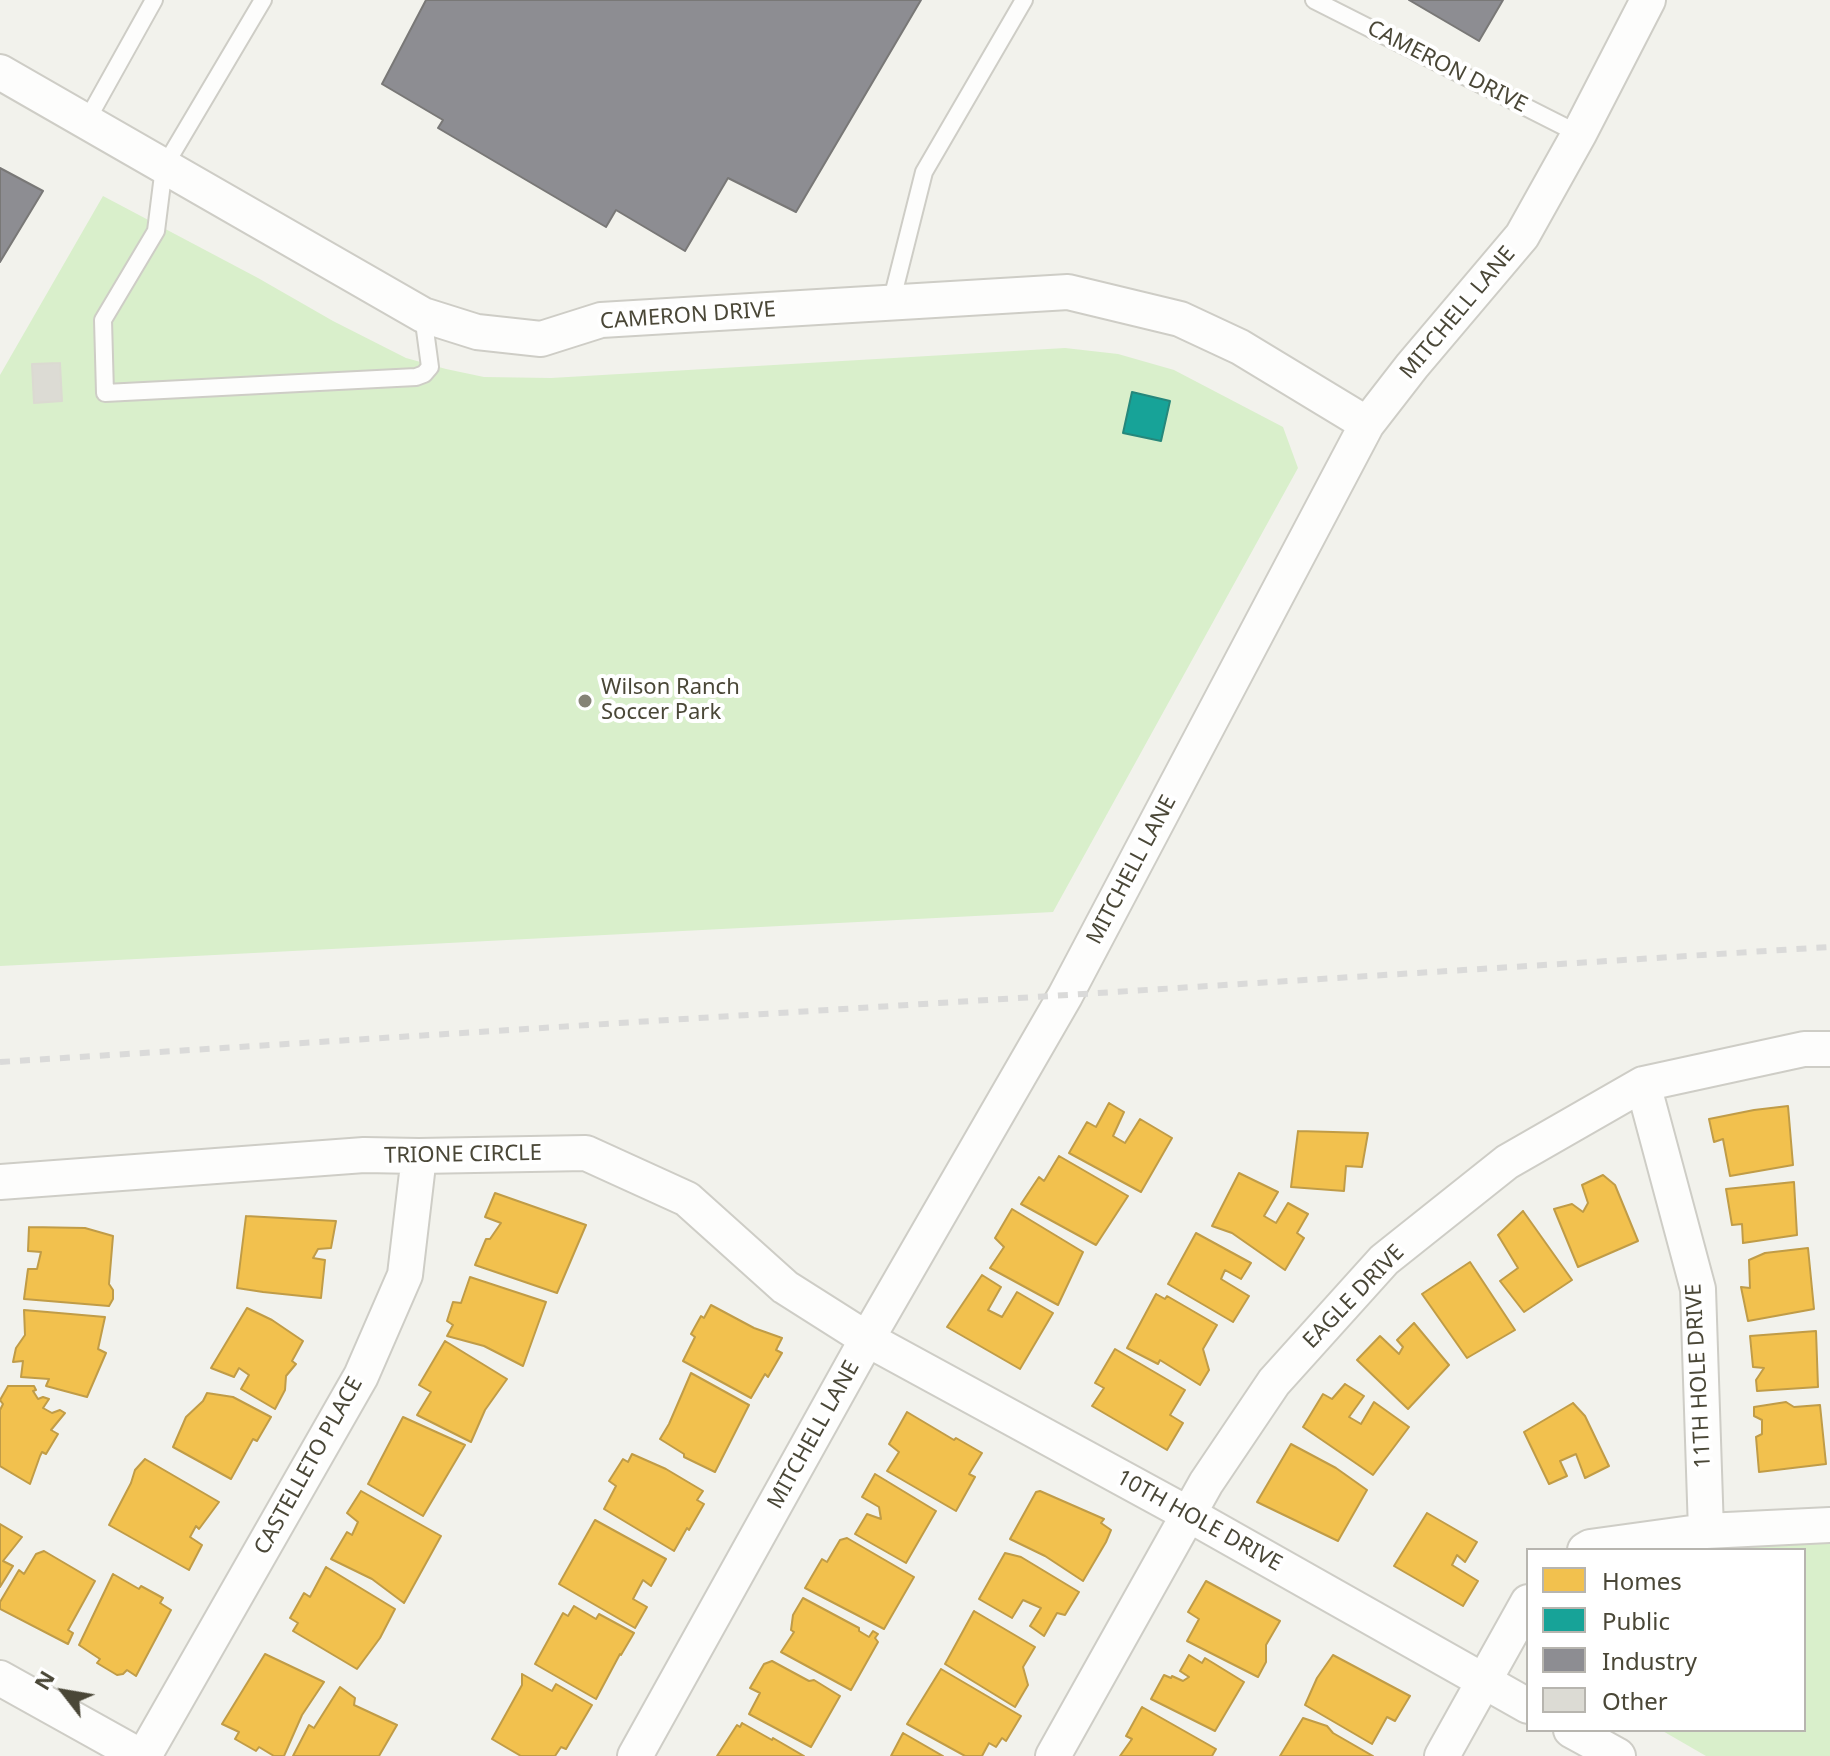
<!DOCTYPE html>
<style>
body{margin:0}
#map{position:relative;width:1830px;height:1756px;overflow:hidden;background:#f2f2ec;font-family:"Noto Sans",sans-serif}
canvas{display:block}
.legend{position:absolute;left:1526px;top:1548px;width:280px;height:184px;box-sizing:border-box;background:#fff;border:2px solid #b7b5af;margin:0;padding:10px 14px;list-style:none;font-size:24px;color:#4a4737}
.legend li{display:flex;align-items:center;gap:16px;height:40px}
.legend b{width:40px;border:2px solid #b7b5af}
.north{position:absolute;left:24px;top:1652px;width:80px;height:80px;-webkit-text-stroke:6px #fff;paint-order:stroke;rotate:301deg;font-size:22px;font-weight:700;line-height:32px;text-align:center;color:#4a4737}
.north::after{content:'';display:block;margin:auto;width:28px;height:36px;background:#4a4737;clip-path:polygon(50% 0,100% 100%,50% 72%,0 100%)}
</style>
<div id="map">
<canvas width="1830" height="1756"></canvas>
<ul class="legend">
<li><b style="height:22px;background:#f2c14e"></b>Homes</li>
<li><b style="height:22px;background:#17a398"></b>Public</li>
<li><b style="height:22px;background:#8d8d92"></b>Industry</li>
<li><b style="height:22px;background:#dcdbd4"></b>Other</li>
</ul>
<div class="north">N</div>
</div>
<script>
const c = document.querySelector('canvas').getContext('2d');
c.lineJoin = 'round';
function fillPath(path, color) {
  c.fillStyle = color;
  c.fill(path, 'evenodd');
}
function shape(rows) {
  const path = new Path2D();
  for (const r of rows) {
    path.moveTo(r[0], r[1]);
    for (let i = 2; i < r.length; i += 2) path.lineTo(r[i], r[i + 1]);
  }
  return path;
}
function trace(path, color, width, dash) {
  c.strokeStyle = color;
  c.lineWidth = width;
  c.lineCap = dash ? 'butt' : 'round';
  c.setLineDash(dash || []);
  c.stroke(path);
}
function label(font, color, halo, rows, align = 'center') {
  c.font = font + ' "Noto Sans",sans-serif';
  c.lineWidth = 8;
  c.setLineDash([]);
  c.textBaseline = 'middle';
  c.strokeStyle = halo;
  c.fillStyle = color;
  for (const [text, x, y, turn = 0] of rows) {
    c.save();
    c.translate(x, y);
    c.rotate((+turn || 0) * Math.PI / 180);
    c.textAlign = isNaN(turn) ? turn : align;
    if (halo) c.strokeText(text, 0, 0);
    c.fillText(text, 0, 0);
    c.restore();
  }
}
const green = shape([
 [103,196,258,278,333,321,406,358,446,369,484,377,551,378,1065,348,1118,354,1174,370,1283,427,1298,468,1053,912,0,966,0,375],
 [1830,1540,1830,1756,1706,1756,1661,1730,1804,1730,1804,1550,1701,1550]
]);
const homes = shape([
 [1109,1103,1124,1112,1113,1136,1125,1143,1140,1119,1172,1138,1141,1192,1069,1153,1087,1122,1096,1127,1109,1103],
 [1788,1106,1793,1165,1730,1176,1723,1139,1714,1142,1709,1119,1754,1110,1788,1106],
 [1298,1131,1368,1133,1362,1167,1346,1166,1344,1191,1291,1187,1298,1131],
 [1059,1156,1128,1196,1096,1245,1021,1204,1039,1177,1044,1181,1059,1156],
 [1239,1173,1278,1192,1264,1216,1276,1223,1288,1203,1308,1214,1297,1233,1304,1238,1285,1270,1232,1233,1212,1226,1239,1173],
 [1603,1175,1615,1185,1638,1241,1578,1267,1554,1209,1572,1204,1583,1212,1588,1203,1582,1185,1603,1175],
 [1794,1182,1797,1235,1743,1243,1742,1224,1732,1225,1726,1189,1794,1182],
 [495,1193,586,1225,557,1293,475,1265,486,1239,490,1239,501,1223,485,1217,495,1193],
 [1012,1209,1083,1252,1058,1305,990,1268,1004,1247,995,1238,1012,1209],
 [1523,1211,1572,1280,1524,1312,1500,1281,1518,1268,1498,1235,1523,1211],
 [246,1216,336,1221,331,1248,318,1249,313,1258,325,1260,321,1298,263,1292,237,1288,246,1216],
 [29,1227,85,1228,113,1236,109,1284,113,1290,113,1299,109,1306,24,1299,28,1269,37,1269,41,1252,28,1251,29,1227],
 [1196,1233,1251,1263,1241,1279,1225,1270,1221,1279,1249,1296,1233,1322,1168,1284,1196,1233],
 [1808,1248,1814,1309,1748,1321,1741,1287,1750,1288,1749,1260,1765,1253,1808,1248],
 [1470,1262,1515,1330,1467,1358,1422,1294,1470,1262],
 [982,1275,1001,1287,988,1310,1002,1317,1017,1292,1053,1313,1020,1369,947,1327,982,1275],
 [470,1277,546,1302,523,1366,484,1346,447,1336,453,1325,447,1321,453,1302,461,1303,470,1277],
 [1156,1294,1165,1299,1167,1296,1217,1325,1203,1349,1209,1370,1200,1385,1160,1360,1158,1364,1127,1348,1156,1294],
 [711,1305,754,1328,782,1338,776,1350,782,1353,768,1377,765,1374,751,1398,683,1361,695,1337,691,1334,701,1316,704,1318,711,1305],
 [247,1308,272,1320,303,1341,292,1361,296,1364,286,1376,285,1390,275,1409,241,1389,249,1375,239,1368,234,1377,211,1368,247,1308],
 [24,1310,105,1317,98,1349,106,1353,87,1397,46,1386,49,1379,21,1377,23,1361,13,1362,16,1348,25,1335,24,1310],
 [1414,1323,1449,1365,1408,1409,1357,1360,1380,1336,1399,1354,1403,1347,1397,1340,1414,1323],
 [1816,1331,1818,1387,1757,1391,1756,1380,1764,1368,1753,1367,1750,1336,1816,1331],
 [445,1341,507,1379,485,1410,471,1442,417,1415,431,1392,419,1385,445,1341],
 [1115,1349,1185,1390,1170,1415,1183,1423,1167,1450,1092,1406,1104,1388,1095,1383,1115,1349],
 [691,1373,749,1405,715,1472,684,1457,684,1454,660,1439,669,1424,691,1373],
 [1345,1384,1364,1396,1349,1417,1361,1424,1374,1402,1409,1427,1373,1475,1303,1427,1323,1394,1332,1399,1345,1384],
 [8,1386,34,1386,36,1390,33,1391,38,1399,43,1397,49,1399,43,1408,52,1413,60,1410,65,1413,51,1430,58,1434,46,1454,42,1452,40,1456,30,1484,0,1466,0,1410,3,1404,0,1400,8,1386],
 [207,1393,233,1397,271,1417,257,1441,253,1439,231,1479,173,1447,186,1417,203,1401,207,1393],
 [1786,1402,1794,1407,1820,1405,1826,1464,1759,1472,1756,1437,1762,1434,1762,1420,1754,1416,1754,1407,1786,1402],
 [1573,1403,1585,1416,1609,1466,1585,1478,1576,1454,1560,1461,1567,1476,1549,1484,1524,1432,1573,1403],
 [907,1412,954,1440,956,1438,982,1453,969,1474,975,1477,956,1511,887,1471,899,1452,889,1444,907,1412],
 [403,1417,465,1445,423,1516,368,1484,403,1417],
 [1291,1444,1336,1468,1367,1490,1338,1541,1257,1502,1291,1444],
 [632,1454,666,1469,703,1491,697,1500,704,1504,689,1530,687,1528,674,1551,604,1509,616,1486,609,1481,623,1459,628,1462,632,1454],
 [145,1459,219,1502,199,1529,196,1526,190,1537,202,1545,189,1570,109,1525,131,1483,135,1470,145,1459],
 [875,1474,936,1511,906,1563,855,1534,867,1514,881,1519,879,1507,862,1497,875,1474],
 [361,1491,441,1536,404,1603,372,1579,331,1559,347,1532,352,1535,358,1522,347,1513,361,1491],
 [1040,1491,1104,1519,1101,1523,1111,1530,1106,1542,1083,1581,1045,1556,1010,1539,1036,1492,1040,1491],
 [1427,1513,1477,1542,1465,1562,1457,1555,1452,1565,1478,1581,1463,1606,1394,1566,1427,1513],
 [595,1520,666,1559,651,1586,643,1580,633,1599,647,1607,635,1628,559,1584,595,1520],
 [0,1524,22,1537,3,1561,13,1566,0,1587,0,1524],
 [847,1538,914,1577,884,1629,805,1588,822,1559,827,1562,840,1540,847,1538],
 [44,1551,95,1581,68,1630,73,1633,68,1644,0,1609,0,1602,19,1570,24,1574,36,1554,44,1551],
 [1005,1553,1021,1557,1079,1592,1065,1615,1057,1613,1044,1636,1030,1626,1041,1608,1023,1600,1012,1618,979,1599,1005,1553],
 [326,1567,395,1609,380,1638,357,1669,293,1631,298,1623,290,1618,304,1593,310,1597,326,1567],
 [113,1574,139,1589,141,1586,163,1598,160,1603,171,1610,136,1676,127,1670,123,1674,117,1675,97,1663,100,1659,79,1645,113,1574],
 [1206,1581,1280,1621,1266,1645,1266,1662,1258,1677,1187,1641,1199,1619,1188,1612,1206,1581],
 [803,1598,859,1628,859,1631,869,1637,873,1631,878,1634,875,1638,878,1642,851,1690,781,1652,794,1632,791,1630,793,1615,803,1598],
 [574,1606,596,1619,599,1614,634,1633,621,1655,620,1654,596,1699,535,1664,563,1613,568,1616,574,1606],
 [974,1611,1035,1647,1023,1667,1028,1685,1015,1707,945,1664,974,1611],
 [265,1654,324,1682,302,1715,284,1756,274,1756,259,1747,256,1751,235,1739,239,1732,222,1724,265,1654],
 [1189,1655,1202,1663,1205,1658,1244,1682,1215,1731,1151,1699,1164,1675,1171,1678,1172,1676,1183,1681,1189,1677,1180,1671,1189,1655],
 [1333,1655,1410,1696,1395,1721,1387,1717,1372,1744,1305,1705,1317,1678,1333,1655],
 [772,1661,809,1681,814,1680,840,1696,811,1747,749,1714,760,1693,750,1688,764,1664,772,1661],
 [941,1669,1021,1716,1006,1741,1002,1738,996,1747,989,1743,982,1756,965,1756,907,1724,941,1669],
 [522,1674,552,1691,556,1684,592,1705,566,1749,561,1747,555,1756,521,1756,492,1739,522,1685,522,1674],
 [340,1687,355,1698,354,1705,397,1725,379,1756,293,1756,309,1725,314,1728,340,1687],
 [1142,1707,1216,1749,1212,1756,1120,1756,1132,1739,1126,1736,1142,1707],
 [1303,1718,1327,1726,1333,1733,1373,1756,1280,1756,1303,1718],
 [742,1723,772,1740,773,1738,804,1756,717,1756,737,1725,740,1727,742,1723],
 [903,1733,943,1756,891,1756,903,1733]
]);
const public = shape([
 [1132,392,1170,401,1161,441,1123,433,1132,392]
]);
const industry = shape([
 [426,0,921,0,796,212,728,178,685,251,616,210,606,227,438,128,443,120,382,84,426,0],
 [1409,0,1503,0,1479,41,1409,0],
 [0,168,43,191,0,262,0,168]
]);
const building = shape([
 [60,363,62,401,34,403,32,364,60,363]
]);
const service = shape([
 [263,0,164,167,156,231,103,320,105,393,416,377,424,374,430,367,423,315],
 [1314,0,1579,134],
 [86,122,154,0],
 [891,303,924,172,1024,0]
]);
const minor = shape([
 [0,72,423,315,477,332,541,339,601,320,1068,292,1180,319,1240,347,1367,424],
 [1643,1084,1698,1289,1706,1531],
 [0,1182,364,1155,419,1156,586,1153,687,1199,785,1287,867,1339,1188,1514,1528,1706],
 [1585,1550,1590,1547,1706,1531,1830,1525],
 [0,1678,140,1756],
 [1571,1730,1618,1756],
 [144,1756,361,1376,405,1275,419,1156],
 [635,1756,867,1339,1065,996,1367,424,1412,366,1522,236,1579,134,1648,0],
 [1053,1756,1206,1483,1274,1382,1384,1260,1507,1162,1643,1084,1804,1049,1830,1049],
 [1442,1756,1528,1602]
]);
const rail = shape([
 [0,1062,1830,947]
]);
const markers = [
 [585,701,8,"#858376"]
];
const streetNames = [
 ["CAMERON DRIVE",1447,67,27],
 ["MITCHELL LANE",1458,313,-50],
 ["CAMERON DRIVE",688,316,-4],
 ["MITCHELL LANE",1132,870,-62],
 ["TRIONE CIRCLE",463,1155,-1],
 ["EAGLE DRIVE",1354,1297,-46],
 ["11TH HOLE DRIVE",1699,1376,-93],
 ["MITCHELL LANE",814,1435,-61],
 ["CASTELLETO PLACE",309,1466,-61],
 ["10TH HOLE DRIVE",1199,1521,29]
];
const poiNames = [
 ["Wilson Ranch",601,688],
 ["Soccer Park",601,713]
];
fillPath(green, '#d9efcb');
fillPath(homes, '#f2c14e');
trace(homes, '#c09c47', 2);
fillPath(public, '#17a398');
trace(public, '#26877b', 2);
fillPath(industry, '#8d8d92');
trace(industry, '#797877', 2);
fillPath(building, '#dcdbd4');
trace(building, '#dbdad1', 2);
trace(service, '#cecdc6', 20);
trace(minor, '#cecdc6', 38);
trace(service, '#fdfdfc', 16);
trace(minor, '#fdfdfc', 34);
trace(rail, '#dadad9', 6, [10, 10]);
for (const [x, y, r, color] of markers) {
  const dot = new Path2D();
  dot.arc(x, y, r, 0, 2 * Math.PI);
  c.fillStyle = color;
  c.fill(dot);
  trace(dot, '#fff', 3);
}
label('22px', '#4a4737', '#fff', streetNames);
label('22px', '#4a4737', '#fff', poiNames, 'left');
</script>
